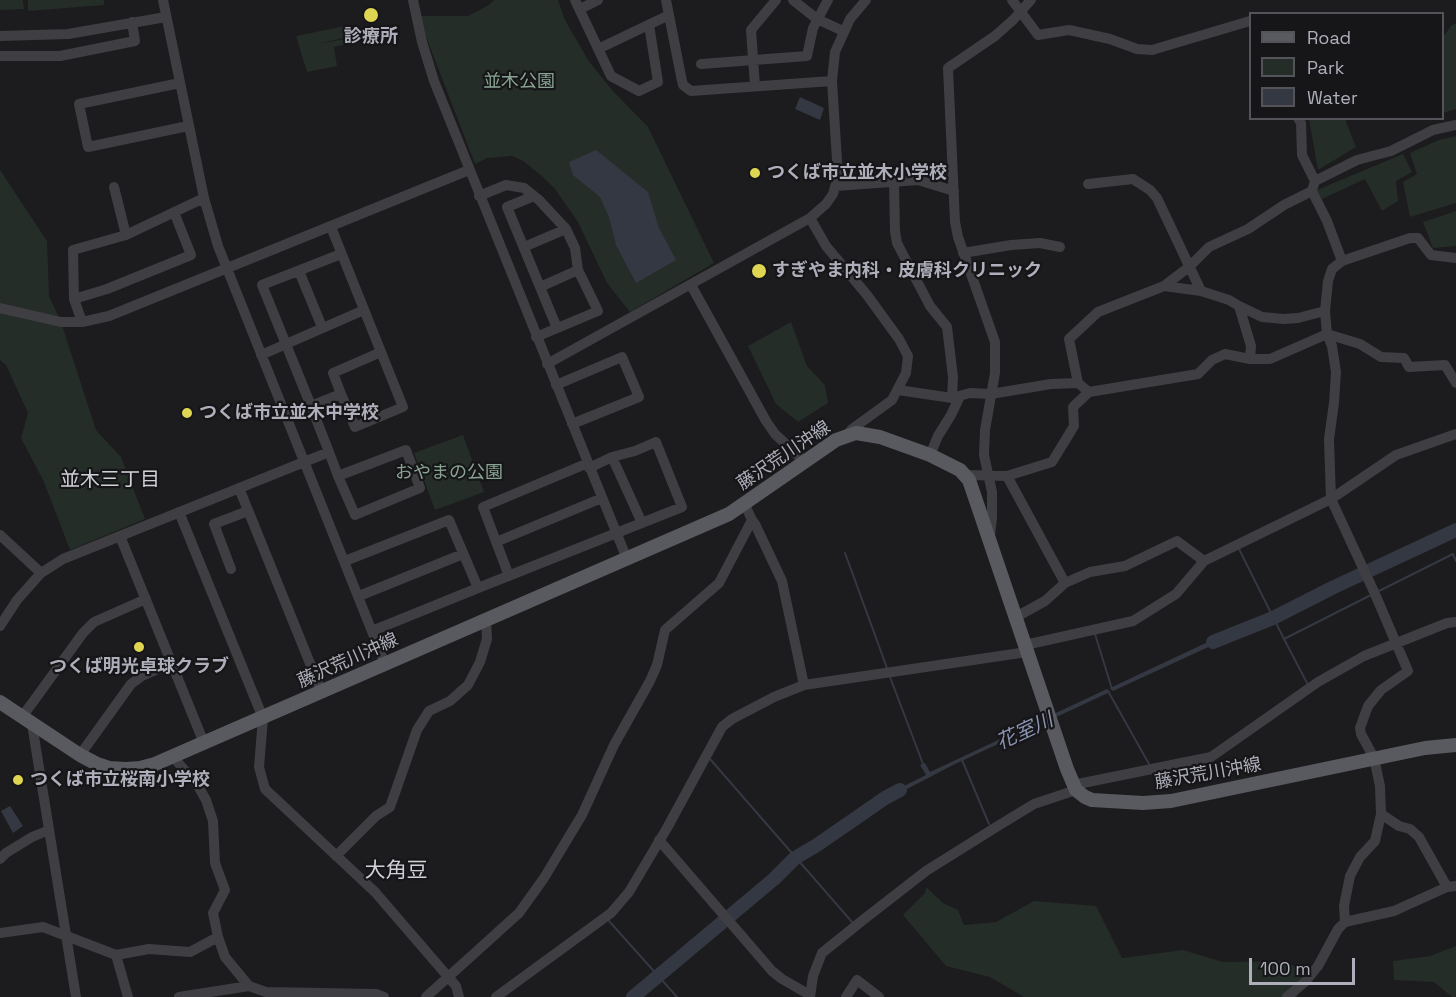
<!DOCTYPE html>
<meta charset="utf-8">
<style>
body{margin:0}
#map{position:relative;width:1456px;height:997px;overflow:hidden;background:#1c1b1d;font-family:"Space Grotesk",sans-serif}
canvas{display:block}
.legend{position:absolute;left:1249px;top:12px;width:195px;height:108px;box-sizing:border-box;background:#161618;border:2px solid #535359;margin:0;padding:8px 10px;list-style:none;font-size:18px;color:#afafbb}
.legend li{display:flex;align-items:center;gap:12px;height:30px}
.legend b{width:30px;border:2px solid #535359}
.scale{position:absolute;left:1249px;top:958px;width:106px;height:27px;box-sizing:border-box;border:3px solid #afafbb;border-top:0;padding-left:8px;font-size:18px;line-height:21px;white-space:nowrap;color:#afafbb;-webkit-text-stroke:4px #161618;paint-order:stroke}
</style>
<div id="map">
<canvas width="1456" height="997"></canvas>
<ul class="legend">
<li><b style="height:8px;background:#595960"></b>Road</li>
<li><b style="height:16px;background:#252d28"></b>Park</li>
<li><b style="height:16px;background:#343842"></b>Water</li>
</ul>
<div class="scale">100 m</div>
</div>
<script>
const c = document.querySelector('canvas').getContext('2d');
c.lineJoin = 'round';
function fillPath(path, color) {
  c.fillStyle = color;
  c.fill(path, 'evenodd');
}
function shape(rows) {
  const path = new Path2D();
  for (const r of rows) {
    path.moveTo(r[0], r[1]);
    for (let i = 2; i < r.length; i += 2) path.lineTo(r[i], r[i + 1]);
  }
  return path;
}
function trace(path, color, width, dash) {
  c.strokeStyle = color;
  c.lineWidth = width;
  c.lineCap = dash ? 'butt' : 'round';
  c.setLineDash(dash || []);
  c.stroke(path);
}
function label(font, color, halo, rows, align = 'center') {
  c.font = font + ' "Space Grotesk","Noto Sans JP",sans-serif';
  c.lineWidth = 4.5;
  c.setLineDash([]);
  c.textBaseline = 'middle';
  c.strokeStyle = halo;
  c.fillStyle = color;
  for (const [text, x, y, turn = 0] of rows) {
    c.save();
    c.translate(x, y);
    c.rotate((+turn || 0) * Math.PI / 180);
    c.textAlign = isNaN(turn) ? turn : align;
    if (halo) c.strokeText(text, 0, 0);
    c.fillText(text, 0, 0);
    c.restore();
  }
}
const green = shape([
 [0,0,23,0,24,9,0,10],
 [28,0,104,0,104,5,28,11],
 [494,0,558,0,565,20,588,60,612,90,648,127,714,263,630,312,607,283,578,222,555,189,543,177,523,161,512,156,487,158,475,164,418,16,468,16,489,5],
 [1456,23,1456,109,1443,113,1443,37,1451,26],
 [350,25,352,36,317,44,350,38,351,43,334,47,337,66,307,72,296,36],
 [1309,119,1345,119,1356,147,1318,170],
 [1456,136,1456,203,1410,217,1403,182,1417,174,1410,153,1439,140],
 [1403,154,1412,172,1396,181,1398,201,1382,211,1365,179,1322,199,1317,190],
 [0,170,47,241,49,296,61,322,96,430,121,457,145,519,70,550,44,482,21,438,28,413,6,365,0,360],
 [1456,211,1456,246,1433,248,1423,222],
 [791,322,807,366,825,385,828,403,798,422,776,404,748,346],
 [463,435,484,492,435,510,414,453],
 [926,887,943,903,958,910,964,925,996,922,1034,901,1096,906,1122,958,1183,950,1223,962,1285,961,1299,969,1303,982,1297,997,1024,997,990,977,946,966,903,915,925,893],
 [1456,946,1456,997,1452,997,1434,982,1394,980,1393,961,1430,956]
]);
const water = shape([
 [800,97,824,108,820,120,795,109],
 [596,150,648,192,659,228,676,260,636,283,616,245,609,217,600,197,573,175,569,162],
 [1227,633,1228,638,1113,691,1110,688],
 [1107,689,1110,692,953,765,886,800,884,796,926,775,920,765,925,763,930,772],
 [10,806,23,826,13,833,1,811]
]);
const stream = shape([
 [1239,549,1284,639,1371,595],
 [845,553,887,668],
 [1379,591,1453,554,1456,561],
 [1095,634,1112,689],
 [1284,639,1307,683],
 [890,677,923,764],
 [1108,691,1149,764],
 [710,759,852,922],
 [962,760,989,824],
 [609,921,677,997]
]);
const river = shape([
 [1213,642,1273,618,1334,587,1456,530],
 [633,997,774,879,795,858,817,845,885,798,900,790]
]);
const minor = shape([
 [163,0,204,198,218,246,385,664],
 [413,0,422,42,434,81,627,559],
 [575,0,611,76,639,91,658,82,649,25],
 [666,0,682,81,683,85,691,91,832,81],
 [793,0,817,19,843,31],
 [1012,0,1038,35,1069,30,1110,39,1137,49,1152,50,1250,21],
 [580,9,598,0],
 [0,36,68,34,166,17],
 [598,49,669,15],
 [0,56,60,56,135,41,132,22],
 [701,64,807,56,813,28,828,0],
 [180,83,79,104,88,147,188,126],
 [755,86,751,30,776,0],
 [1298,118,1301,123,1302,155,1315,181,1357,160,1391,151,1433,130,1456,125],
 [894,183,895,231,897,243,930,306,947,327,953,377,952,398],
 [1088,184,1133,179,1150,190,1157,198,1201,291,1229,300,1239,306,1251,346,1250,359],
 [1314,184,1312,191,1327,221,1342,261],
 [836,186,918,180,954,191],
 [114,187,126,235],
 [479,196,506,185,524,188,539,200,566,229,575,248,578,270,598,311,536,337],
 [534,196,507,207,557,328],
 [810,218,826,246,867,295,899,339,908,356,906,373,892,400,852,429,847,435],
 [524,247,566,229],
 [963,253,1011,245,1040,243,1060,247],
 [299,271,322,327],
 [691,285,766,421,775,434,804,461],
 [1164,286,1201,291],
 [540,287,578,270],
 [74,299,107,289,191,255,174,212],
 [1239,306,1262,317,1284,319,1298,318,1325,311],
 [0,308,61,322,82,322,109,316,469,170],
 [82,322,74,299,73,250,126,235,204,198],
 [261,355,364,310],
 [547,364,810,218,826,204,833,194,838,176,832,81,835,52,850,19,866,0],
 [556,385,622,357,639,397,572,424],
 [898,390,952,398,970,393,991,394,1051,384,1078,383],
 [1089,392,1078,383,1069,339,1098,312,1164,286,1189,267,1209,247,1248,229,1284,205,1312,191],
 [341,394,333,373,381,352],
 [311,406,262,285,341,254],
 [329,452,338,476,355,515,420,488,406,450,338,476],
 [930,455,938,436,951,415,960,396],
 [612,457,642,523],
 [965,475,1007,476,1052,462,1074,426,1073,407,1089,392,1198,374,1212,360,1225,354,1250,359,1270,359,1327,334,1360,344,1381,357,1404,358,1409,367,1445,365,1456,383],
 [1007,476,1065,583],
 [239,488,322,693],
 [179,512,263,718,259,767,265,789,375,892,456,986,459,997],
 [752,520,755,524,782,581,804,685],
 [0,535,41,573],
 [120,536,204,743],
 [990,536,992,518,992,492,984,455,985,430,995,373,995,342,958,237,955,222,948,68,995,36,1013,20,1031,0],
 [496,542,602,498],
 [345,561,449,520,478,588,372,631],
 [231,569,214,524,248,511],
 [509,576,483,507,588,463],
 [478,588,682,507,656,442,635,451,612,457,589,468],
 [359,596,463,554],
 [1016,617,1045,601,1065,583,1090,572,1125,566,1177,541,1204,561],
 [0,626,17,600,41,573,63,559,329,452,311,406,341,394,355,427,403,407,331,227],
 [1025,645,1133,621,1176,594,1204,561,1331,499,1396,455,1456,434],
 [22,717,83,633,94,622,146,599],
 [32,724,76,997],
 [80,755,131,684,142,676,172,663],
 [173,757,197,784,206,800,213,821,215,863,225,890,213,913,218,937,225,957,249,986,266,992,376,994,384,997],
 [1073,785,1211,757,1318,682,1364,656,1447,623,1456,622],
 [1381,814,1399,826,1410,829,1419,837,1447,887],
 [659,840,772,971,782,979,810,995],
 [336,856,376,816,390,807,417,730,429,711,450,701,468,685,480,662,487,639,486,621],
 [0,859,6,853,32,837,49,830],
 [1345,922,1344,906,1350,876,1360,857,1375,841,1381,814,1380,786,1374,758,1361,734,1360,728,1368,706,1381,690,1408,671,1375,594,1331,499,1329,439,1334,403,1336,372,1332,346,1327,334,1325,311,1328,281,1332,269,1342,261,1410,238,1418,238,1431,255,1456,258],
 [0,933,43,927,116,955,128,997],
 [116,955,149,949,190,952,218,937],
 [179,997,249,986],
 [426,997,519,913,544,878,582,815,614,745,650,681,657,665,665,630,719,583,752,520,745,505],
 [496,997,611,913,629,892,667,828,722,727,732,719,774,697,804,685,1027,652],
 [810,997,813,976,822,953,863,920,926,871,993,829,1034,804,1076,790],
 [846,997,857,980,879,997],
 [1287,997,1306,981,1318,966,1338,929,1345,922,1394,911,1447,887,1456,886]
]);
const major = shape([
 [0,702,80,755,97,764,109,768,126,769,140,768,155,764,729,514,836,440,856,433,880,437,930,455,960,470,969,480,1067,769,1076,790,1085,797,1092,800,1143,803,1171,801,1425,748,1456,745]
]);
const markers = [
 [371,15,8,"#ded652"],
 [755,173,6,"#ded652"],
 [759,271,8,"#ded652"],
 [187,413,6,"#ded652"],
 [139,647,6,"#ded652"],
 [18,780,6,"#ded652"]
];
const poiNames = [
 ["診療所",371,37,"center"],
 ["つくば市立並木小学校",767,173],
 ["すぎやま内科・皮膚科クリニック",772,271],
 ["つくば市立並木中学校",199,413],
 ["つくば明光卓球クラブ",139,667,"center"],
 ["つくば市立桜南小学校",30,780]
];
const parkNames = [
 ["並木公園",519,82],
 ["おやまの公園",449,473]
];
const streetNames = [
 ["藤沢荒川沖線",784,456,-34],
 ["藤沢荒川沖線",348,661,-24],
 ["藤沢荒川沖線",1208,774,-10]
];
const neighbourhoodNames = [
 ["並木三丁目",110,481]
];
const waterNames = [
 ["花室川",1025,732,-25]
];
const quarterNames = [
 ["大角豆",396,871]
];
fillPath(green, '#252d28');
fillPath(water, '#343842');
trace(stream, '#343842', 2);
trace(river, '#343842', 14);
trace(minor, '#3f3e43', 10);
trace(major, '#595960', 14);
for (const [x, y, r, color] of markers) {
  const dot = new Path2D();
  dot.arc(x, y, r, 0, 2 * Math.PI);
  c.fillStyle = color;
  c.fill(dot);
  trace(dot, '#161618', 2);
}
label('bold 18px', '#afafbb', '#161618', poiNames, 'left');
label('18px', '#89a392', '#161618', parkNames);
label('18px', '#afafbb', '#161618', streetNames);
label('20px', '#d0d0d7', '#161618', neighbourhoodNames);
label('italic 20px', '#8b94b1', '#161618', waterNames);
label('21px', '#d0d0d7', '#161618', quarterNames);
</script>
